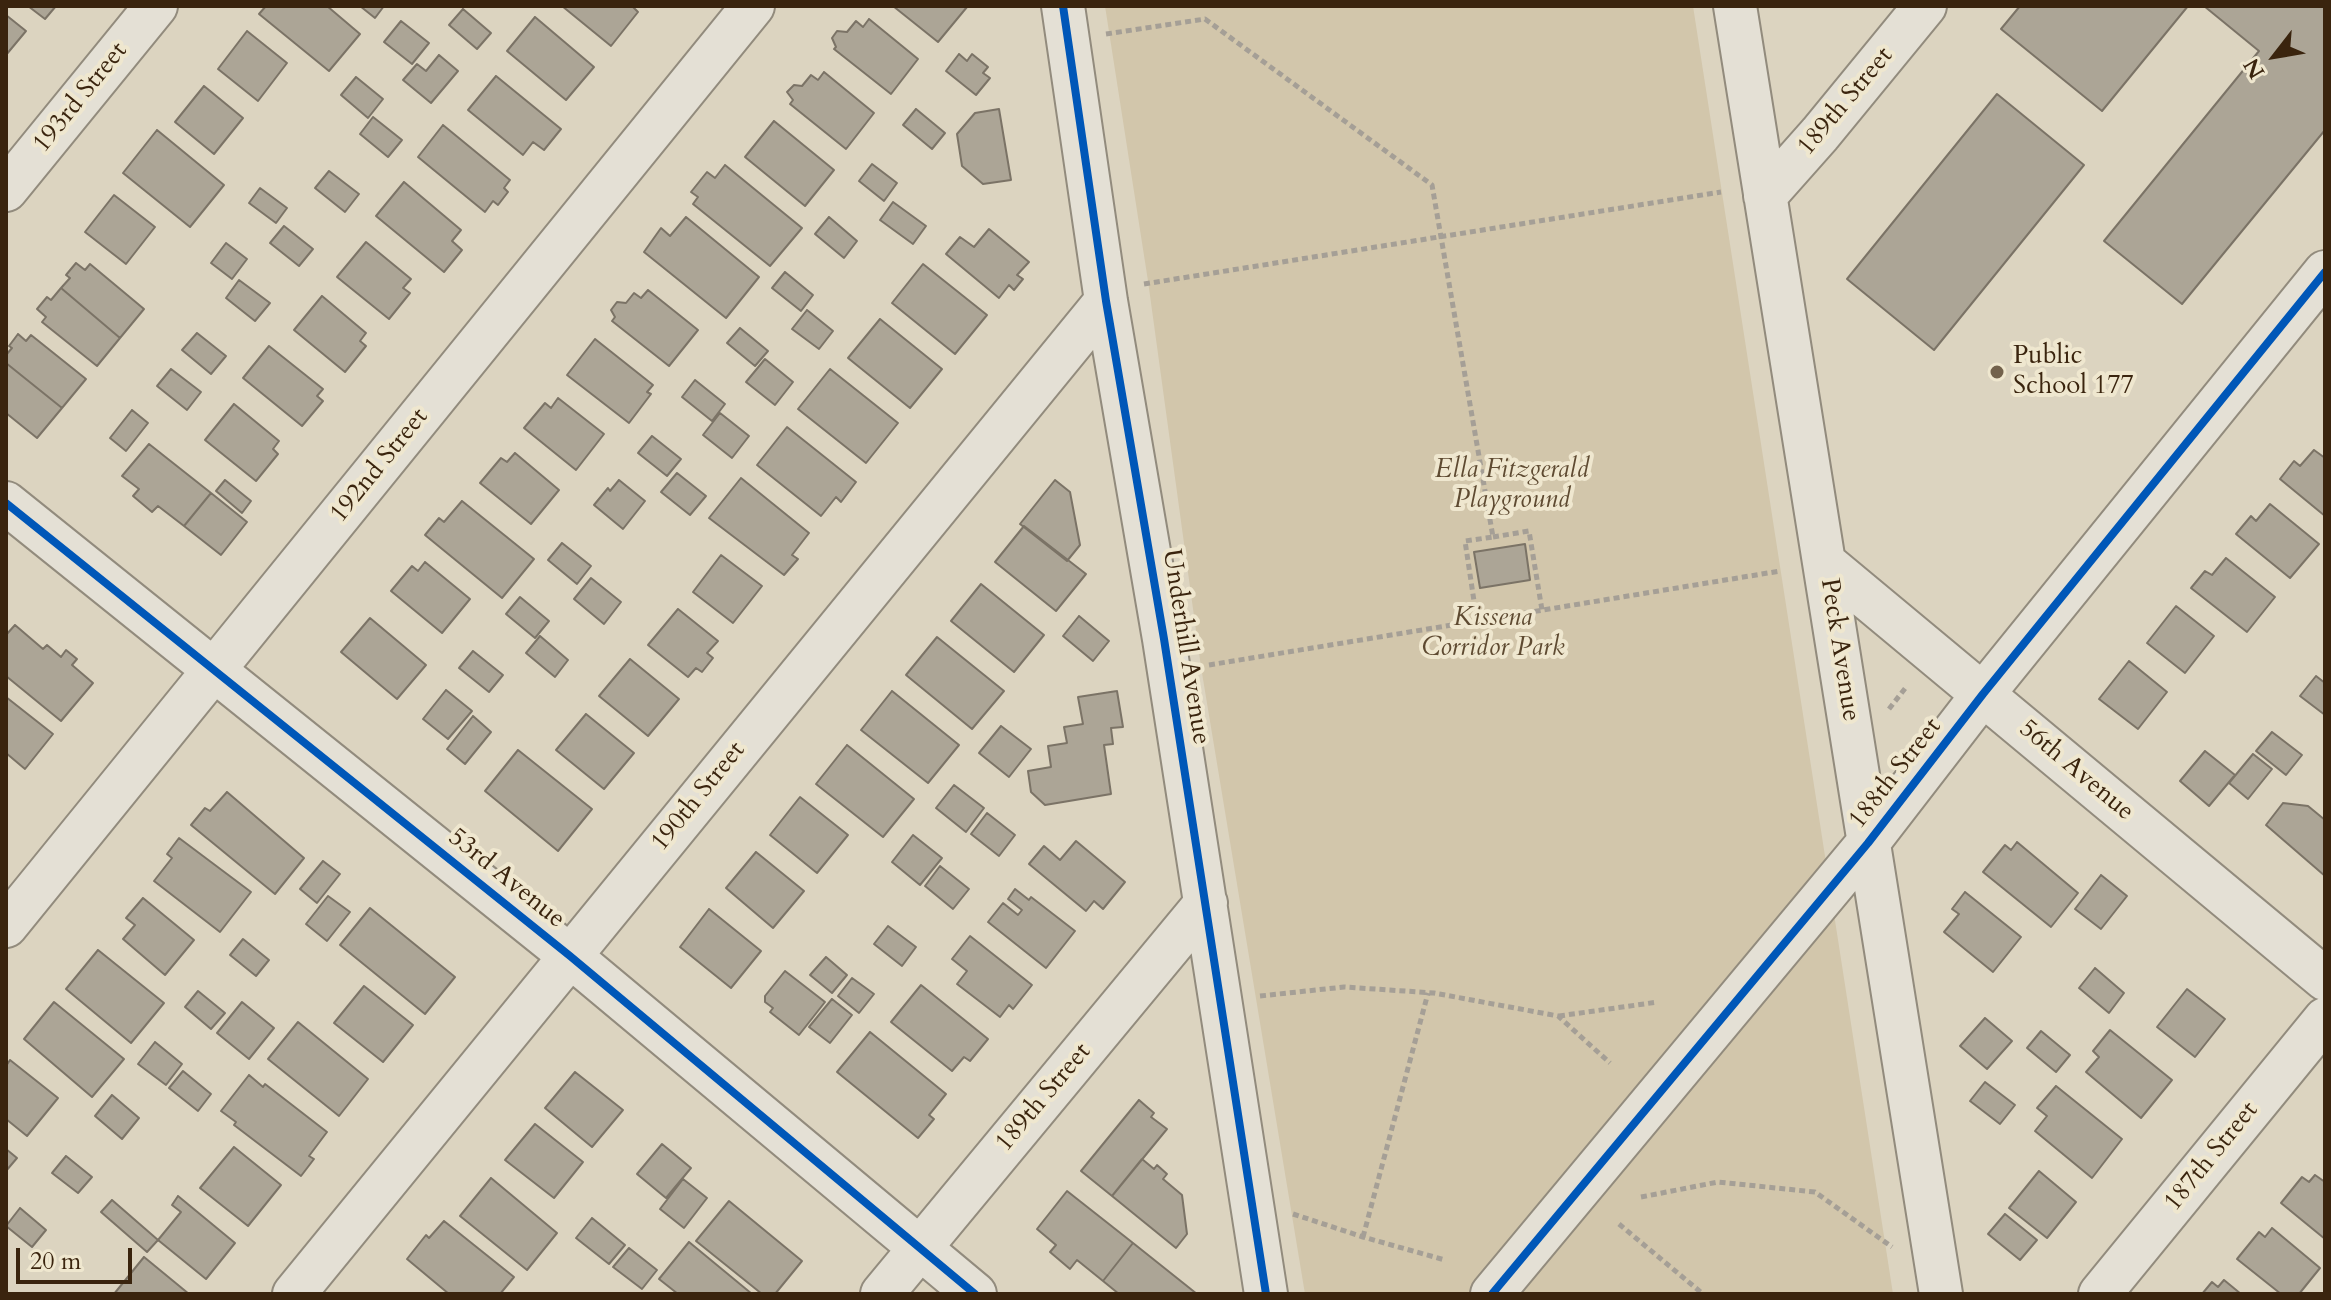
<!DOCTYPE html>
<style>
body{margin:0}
#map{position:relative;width:2331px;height:1300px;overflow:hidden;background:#dcd4c0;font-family:Cardo,serif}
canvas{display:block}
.frame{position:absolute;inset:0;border:8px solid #3a240e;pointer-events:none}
.north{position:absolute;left:2235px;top:16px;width:80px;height:80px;-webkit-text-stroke:6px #efe7cf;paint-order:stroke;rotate:239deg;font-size:22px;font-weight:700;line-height:32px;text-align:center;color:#3a240e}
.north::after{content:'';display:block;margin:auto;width:28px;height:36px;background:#3a240e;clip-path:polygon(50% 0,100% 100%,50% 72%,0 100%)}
.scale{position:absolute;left:16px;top:1248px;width:116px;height:36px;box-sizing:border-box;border:4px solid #3a240e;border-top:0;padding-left:10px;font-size:24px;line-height:28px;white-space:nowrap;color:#3a240e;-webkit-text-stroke:6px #efe7cf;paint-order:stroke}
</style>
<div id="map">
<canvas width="2331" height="1300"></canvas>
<div class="frame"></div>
<div class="north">N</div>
<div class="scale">20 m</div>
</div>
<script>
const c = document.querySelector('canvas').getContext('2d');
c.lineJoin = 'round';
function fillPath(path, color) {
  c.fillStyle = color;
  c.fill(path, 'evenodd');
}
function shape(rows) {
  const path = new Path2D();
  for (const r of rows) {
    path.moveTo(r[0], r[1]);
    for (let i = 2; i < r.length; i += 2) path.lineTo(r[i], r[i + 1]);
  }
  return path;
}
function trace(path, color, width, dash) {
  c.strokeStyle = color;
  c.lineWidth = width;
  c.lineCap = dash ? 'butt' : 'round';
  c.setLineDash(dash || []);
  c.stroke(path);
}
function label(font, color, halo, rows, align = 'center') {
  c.font = font + ' Cardo,serif';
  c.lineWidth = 8;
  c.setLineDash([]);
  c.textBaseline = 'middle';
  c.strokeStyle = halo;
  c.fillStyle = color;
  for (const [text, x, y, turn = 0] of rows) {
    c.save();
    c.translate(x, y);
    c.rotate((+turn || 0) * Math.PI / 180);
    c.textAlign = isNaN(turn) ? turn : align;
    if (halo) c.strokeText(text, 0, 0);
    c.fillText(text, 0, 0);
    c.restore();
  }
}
const green = shape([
 [1105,6,1693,6,1893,1294,1305,1294,1201,667,1148,281]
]);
const building = shape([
 [28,6,56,6,45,19,28,6],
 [266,6,327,6,360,34,329,71,259,14,266,6],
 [360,6,384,6,375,18,360,6],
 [562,6,632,6,638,12,611,46,562,6],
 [893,6,965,6,967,7,938,42,893,6],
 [2020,6,2188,6,2102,111,2001,29,2020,6],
 [2204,6,2325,6,2325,130,2182,304,2104,241,2259,51,2204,6],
 [463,9,491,33,477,49,449,25,463,9],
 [6,15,26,31,6,55,6,15],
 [535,17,594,67,566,100,507,51,535,17],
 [869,19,918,59,891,94,834,49,836,47,832,38,837,31,847,32,856,21,863,27,869,19],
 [401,21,429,43,412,64,384,42,401,21],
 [247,31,287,63,258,101,218,69,247,31],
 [959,54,967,61,972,54,988,67,983,73,990,78,976,95,946,71,959,54],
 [439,55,458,71,431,103,403,80,417,64,426,71,439,55],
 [824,72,874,113,846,149,790,104,793,100,787,92,794,85,802,86,811,75,818,80,824,72],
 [496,76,561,129,544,150,533,142,523,155,468,110,496,76],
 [356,77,383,99,368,118,341,95,356,77],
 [204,86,243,118,214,154,175,122,204,86],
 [1997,94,2084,165,1934,350,1847,279,1997,94],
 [916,109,945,133,932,149,903,125,916,109],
 [999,109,1011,180,983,184,962,166,957,134,975,113,999,109],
 [373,117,402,140,388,157,360,134,373,117],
 [774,121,834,170,805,206,745,157,774,121],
 [443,125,510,180,504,188,508,192,498,205,493,201,485,212,418,157,443,125],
 [157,130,224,185,190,227,123,173,157,130],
 [872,164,897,183,884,201,859,181,872,164],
 [725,165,802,228,770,266,693,204,698,197,691,192,707,172,715,178,725,165],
 [329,171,359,194,345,212,315,188,329,171],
 [404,182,461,230,452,241,462,250,444,272,376,216,404,182],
 [260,188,287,208,276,223,249,203,260,188],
 [114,195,155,227,126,264,85,232,114,195],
 [893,202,926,226,913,244,880,220,893,202],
 [686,217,759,277,726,318,644,252,661,228,670,236,686,217],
 [829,217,857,241,844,258,815,234,829,217],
 [284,226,313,249,299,266,270,243,284,226],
 [989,229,1029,262,1017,275,1023,279,1014,290,1009,285,999,298,946,254,960,237,974,247,989,229],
 [366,242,411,279,403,288,410,293,389,319,337,277,366,242],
 [226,243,247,259,232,279,211,263,226,243],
 [76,263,85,270,90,264,144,309,120,338,61,288,70,278,66,275,76,263],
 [923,264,987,315,955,354,892,303,923,264],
 [785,272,813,295,801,311,772,288,785,272],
 [239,280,270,303,255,321,226,298,239,280],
 [61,288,120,338,97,366,42,322,46,317,37,309,47,297,51,300,61,288],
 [648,290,698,330,669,366,612,321,615,317,611,310,617,302,626,303,634,293,641,298,648,290],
 [322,296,366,333,360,341,366,346,345,372,294,330,322,296],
 [807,310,833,331,819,349,792,329,807,310],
 [880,319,942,369,910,408,848,358,880,319],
 [740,328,768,351,755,366,727,343,740,328],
 [197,333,226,356,211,374,182,350,197,333],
 [18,334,26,341,31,335,86,379,62,408,6,363,6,355,12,348,9,346,18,334],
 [595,339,653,385,647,392,651,394,629,423,567,375,595,339],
 [269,346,323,389,317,396,323,401,302,426,243,378,269,346],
 [765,359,793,382,775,405,746,382,765,359],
 [6,363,62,408,37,438,6,413,6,363],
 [171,369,201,392,187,410,157,386,171,369],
 [830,369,898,423,866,463,798,409,830,369],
 [695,380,725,404,712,421,682,397,695,380],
 [558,398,604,434,576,470,524,428,545,403,551,408,558,398],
 [234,404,279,441,273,449,278,454,256,481,205,440,234,404],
 [132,410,148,423,126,451,110,438,132,410],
 [720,413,749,436,732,458,703,435,720,413],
 [787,427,856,482,841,502,836,497,821,516,757,465,787,427],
 [652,436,681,459,667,476,638,453,652,436],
 [149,444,211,493,184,526,158,506,152,512,133,496,139,489,122,476,149,444],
 [2314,450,2325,458,2325,516,2280,479,2294,461,2300,466,2314,450],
 [515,453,559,490,531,524,480,483,501,458,507,462,515,453],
 [677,473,706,496,690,515,661,492,677,473],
 [741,478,809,533,792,555,798,559,784,575,709,518,741,478],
 [225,480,251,501,242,513,216,491,225,480],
 [619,480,645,501,623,529,594,505,608,488,610,491,619,480],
 [1055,480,1070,492,1080,545,1067,561,1020,524,1055,480],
 [211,493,247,522,221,555,184,526,211,493],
 [462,501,534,559,502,598,425,535,439,518,444,522,462,501],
 [2270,504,2319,544,2290,578,2236,534,2251,516,2256,521,2270,504],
 [1024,526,1086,574,1056,611,995,562,1024,526],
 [562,543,591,566,577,584,548,560,562,543],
 [1525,544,1530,580,1480,588,1474,552,1525,544],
 [721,555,762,586,733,623,693,592,721,555],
 [2226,558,2275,597,2247,632,2191,588,2205,571,2212,575,2226,558],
 [425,562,470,599,442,633,391,591,412,566,418,571,425,562],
 [591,578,621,602,604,624,574,599,591,578],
 [981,584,1044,635,1014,672,951,621,981,584],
 [520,597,549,621,535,638,506,614,520,597],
 [2176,606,2214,636,2185,673,2147,643,2176,606],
 [678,609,718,641,707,653,713,658,702,672,696,668,688,677,648,645,678,609],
 [1079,616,1109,641,1093,661,1063,636,1079,616],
 [370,618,426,665,397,699,341,652,370,618],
 [15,625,43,649,47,645,61,657,66,650,77,659,72,665,93,683,61,721,6,676,6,635,15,625],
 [540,636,568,660,555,677,526,653,540,636],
 [937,637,1004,691,972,729,906,675,937,637],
 [473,651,503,675,489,692,459,668,473,651],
 [630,659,679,699,648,736,599,696,630,659],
 [2129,661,2167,692,2138,729,2099,699,2129,661],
 [2316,676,2325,683,2325,715,2300,696,2316,676],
 [446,690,472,711,448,739,423,719,446,690],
 [892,691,959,745,928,783,861,730,892,691],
 [1117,691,1123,727,1111,728,1113,744,1104,745,1111,794,1045,805,1031,792,1028,771,1051,767,1048,746,1067,743,1064,727,1083,724,1078,697,1117,691],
 [6,697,53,734,25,769,6,753,6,697],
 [586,714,634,753,604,789,556,750,586,714],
 [473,716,491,732,465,764,447,749,473,716],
 [1001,726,1031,749,1009,777,979,753,1001,726],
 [2272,732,2302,755,2286,775,2256,751,2272,732],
 [847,745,914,799,883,837,816,784,847,745],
 [518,750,592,809,558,851,485,791,518,750],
 [2205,751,2235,775,2209,806,2180,781,2205,751],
 [2253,754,2272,769,2248,799,2229,783,2253,754],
 [954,785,984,808,966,832,936,808,954,785],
 [227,792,304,858,275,894,191,825,205,808,210,811,227,792],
 [800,797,848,835,817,873,770,835,800,797],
 [2283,803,2308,806,2325,820,2325,876,2266,825,2283,803],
 [987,813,1015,835,999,856,971,834,987,813],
 [913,835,942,858,920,885,892,862,913,835],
 [179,838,251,892,220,932,154,881,172,858,167,854,179,838],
 [1076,841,1125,882,1103,909,1094,901,1086,911,1029,864,1044,846,1060,860,1076,841],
 [2017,842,2078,893,2051,927,1983,872,2005,845,2011,850,2017,842],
 [756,852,804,891,773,928,726,888,756,852],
 [323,861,340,874,317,903,300,889,323,861],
 [940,866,969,889,953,909,925,886,940,866],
 [2101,875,2127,896,2101,929,2075,909,2101,875],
 [1015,889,1029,900,1031,897,1075,931,1046,968,988,922,1003,903,1018,915,1022,910,1008,899,1015,889],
 [1965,892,2021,937,1993,972,1944,932,1959,914,1952,909,1965,892],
 [328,896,350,912,327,941,306,924,328,896],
 [143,898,194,940,165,975,123,939,135,925,126,918,143,898],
 [370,908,455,977,425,1014,340,945,370,908],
 [709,909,761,951,731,988,680,947,709,909],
 [888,926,916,947,902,966,874,944,888,926],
 [970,936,1032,985,1013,1009,1009,1005,1000,1017,957,984,967,971,952,959,970,936],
 [243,939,269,960,256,976,230,955,243,939],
 [98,950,164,1003,131,1043,66,989,98,950],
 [826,957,847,975,832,993,810,975,826,957],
 [2095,968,2124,993,2109,1013,2079,988,2095,968],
 [785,971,825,1002,799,1035,770,1012,773,1008,765,1002,765,996,785,971],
 [852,978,874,994,859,1013,838,996,852,978],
 [921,985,988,1039,970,1061,964,1057,952,1071,891,1022,921,985],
 [364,986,413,1025,383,1062,334,1023,364,986],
 [2187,989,2225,1019,2195,1057,2157,1027,2187,989],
 [198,991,225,1013,211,1029,185,1007,198,991],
 [832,999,852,1015,830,1043,809,1027,832,999],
 [54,1002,124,1059,92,1097,24,1039,54,1002],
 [242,1002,274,1028,249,1059,217,1033,242,1002],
 [1985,1018,2012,1041,1987,1069,1960,1046,1985,1018],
 [298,1022,368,1079,339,1116,268,1059,298,1022],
 [2110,1030,2172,1080,2141,1118,2086,1072,2099,1057,2093,1051,2110,1030],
 [2041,1031,2070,1055,2056,1072,2027,1048,2041,1031],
 [870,1032,946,1094,929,1115,934,1119,918,1138,837,1072,870,1032],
 [155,1042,182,1064,166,1085,138,1064,155,1042],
 [10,1060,58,1098,27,1136,6,1119,6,1066,10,1060],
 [183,1071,211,1094,198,1111,169,1088,183,1071],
 [575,1072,623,1110,592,1147,545,1108,575,1072],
 [249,1075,263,1087,265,1084,327,1132,309,1156,314,1159,301,1176,234,1125,236,1122,221,1111,249,1075],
 [1985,1082,2015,1105,2000,1124,1970,1101,1985,1082],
 [2056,1086,2122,1139,2092,1178,2035,1131,2047,1116,2037,1108,2056,1086],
 [112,1095,139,1118,122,1139,95,1116,112,1095],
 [1139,1100,1154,1113,1151,1117,1167,1129,1112,1196,1081,1171,1139,1100],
 [535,1124,583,1162,554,1198,505,1160,535,1124],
 [662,1144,691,1168,666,1198,637,1174,662,1144],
 [234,1147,281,1185,248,1226,200,1188,234,1147],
 [6,1149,17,1158,6,1171,6,1149],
 [66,1156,92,1177,78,1193,52,1173,66,1156],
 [1142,1159,1154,1169,1157,1165,1167,1174,1163,1179,1182,1195,1187,1234,1176,1248,1112,1196,1142,1159],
 [2039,1171,2076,1202,2047,1238,2009,1208,2039,1171],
 [2315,1175,2325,1182,2325,1239,2281,1203,2302,1177,2309,1182,2315,1175],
 [491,1178,557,1233,527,1270,460,1216,491,1178],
 [683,1179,707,1198,684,1228,660,1209,683,1179],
 [1067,1191,1133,1243,1103,1281,1077,1260,1070,1269,1050,1252,1056,1245,1037,1229,1067,1191],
 [178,1196,235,1243,206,1279,158,1240,181,1212,172,1205,178,1196],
 [112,1200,158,1240,147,1252,101,1212,112,1200],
 [729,1201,802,1261,775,1294,762,1294,696,1241,729,1201],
 [20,1208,46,1230,32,1247,6,1226,20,1208],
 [2005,1214,2037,1240,2020,1260,1988,1234,2005,1214],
 [592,1218,625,1245,609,1264,576,1238,592,1218],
 [444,1221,514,1277,500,1294,449,1294,407,1259,426,1235,429,1238,444,1221],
 [2272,1228,2320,1268,2299,1294,2281,1294,2237,1259,2259,1232,2265,1237,2272,1228],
 [689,1242,752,1294,678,1294,659,1279,689,1242],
 [1133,1243,1197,1294,1119,1294,1103,1281,1133,1243],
 [629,1248,657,1270,642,1289,613,1267,629,1248],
 [144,1257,189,1294,114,1294,144,1257],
 [2224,1280,2241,1294,2202,1294,2212,1282,2218,1287,2224,1280]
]);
const path = shape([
 [1106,34,1205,19,1432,185,1493,537,1465,541,1477,621],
 [1144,284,1721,192],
 [1493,537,1529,531,1542,610],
 [1209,665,1780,571],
 [1889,709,1907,686],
 [1260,996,1344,987,1434,993,1558,1016,1610,1063],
 [1559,1016,1658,1002],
 [1641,1197,1718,1182,1815,1192,1892,1247],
 [1293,1214,1363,1237,1445,1260],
 [1619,1224,1703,1294],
 [1363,1237,1428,993]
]);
const minor = shape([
 [1063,6,1106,301,1164,639,1266,1294],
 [1735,6,1941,1294],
 [6,190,156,6],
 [1765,196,1820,134,1925,6],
 [6,503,570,956,975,1294],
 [1826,564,2325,979],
 [6,926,753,6],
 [294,1294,1106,301],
 [882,1294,1206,903],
 [1492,1294,1868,843,1983,694,2325,272],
 [2100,1294,2325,1019]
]);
const cycleway = shape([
 [1063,6,1106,301,1164,639,1266,1294],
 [6,503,570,956,975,1294],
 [1492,1294,1868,843,1983,694,2325,272]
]);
const markers = [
 [1997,372,8,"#73624c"]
];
const streetNames = [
 ["193rd Street",81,98,-51],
 ["189th Street",1846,102,-50],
 ["192nd Street",380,466,-51],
 ["Underhill Avenue",1185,647,81],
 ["Peck Avenue",1839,650,81],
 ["56th Avenue",2076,771,40],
 ["188th Street",1896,774,-52],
 ["190th Street",699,797,-51],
 ["53rd Avenue",506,879,39],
 ["189th Street",1044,1098,-50],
 ["187th Street",2212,1157,-51]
];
const poiNames = [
 ["Public",2013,357],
 ["School 177",2013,387]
];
const parkNames = [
 ["Ella Fitzgerald",1512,471],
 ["Playground",1512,501],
 ["Kissena",1493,619],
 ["Corridor Park",1493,649]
];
fillPath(green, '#d2c6ab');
fillPath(building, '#aca596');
trace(building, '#7b7366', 2);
trace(minor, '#928b7d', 46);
trace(path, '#a59f96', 5, [6, 4]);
trace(minor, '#e4e0d5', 42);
trace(cycleway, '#0057b8', 8);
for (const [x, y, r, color] of markers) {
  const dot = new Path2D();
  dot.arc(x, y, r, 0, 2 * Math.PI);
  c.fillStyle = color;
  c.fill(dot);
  trace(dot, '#efe7cf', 3);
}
label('26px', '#3a240e', '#efe7cf', streetNames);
label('26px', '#3a240e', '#efe7cf', poiNames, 'left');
label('italic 26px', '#5e4a31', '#efe7cf', parkNames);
</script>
